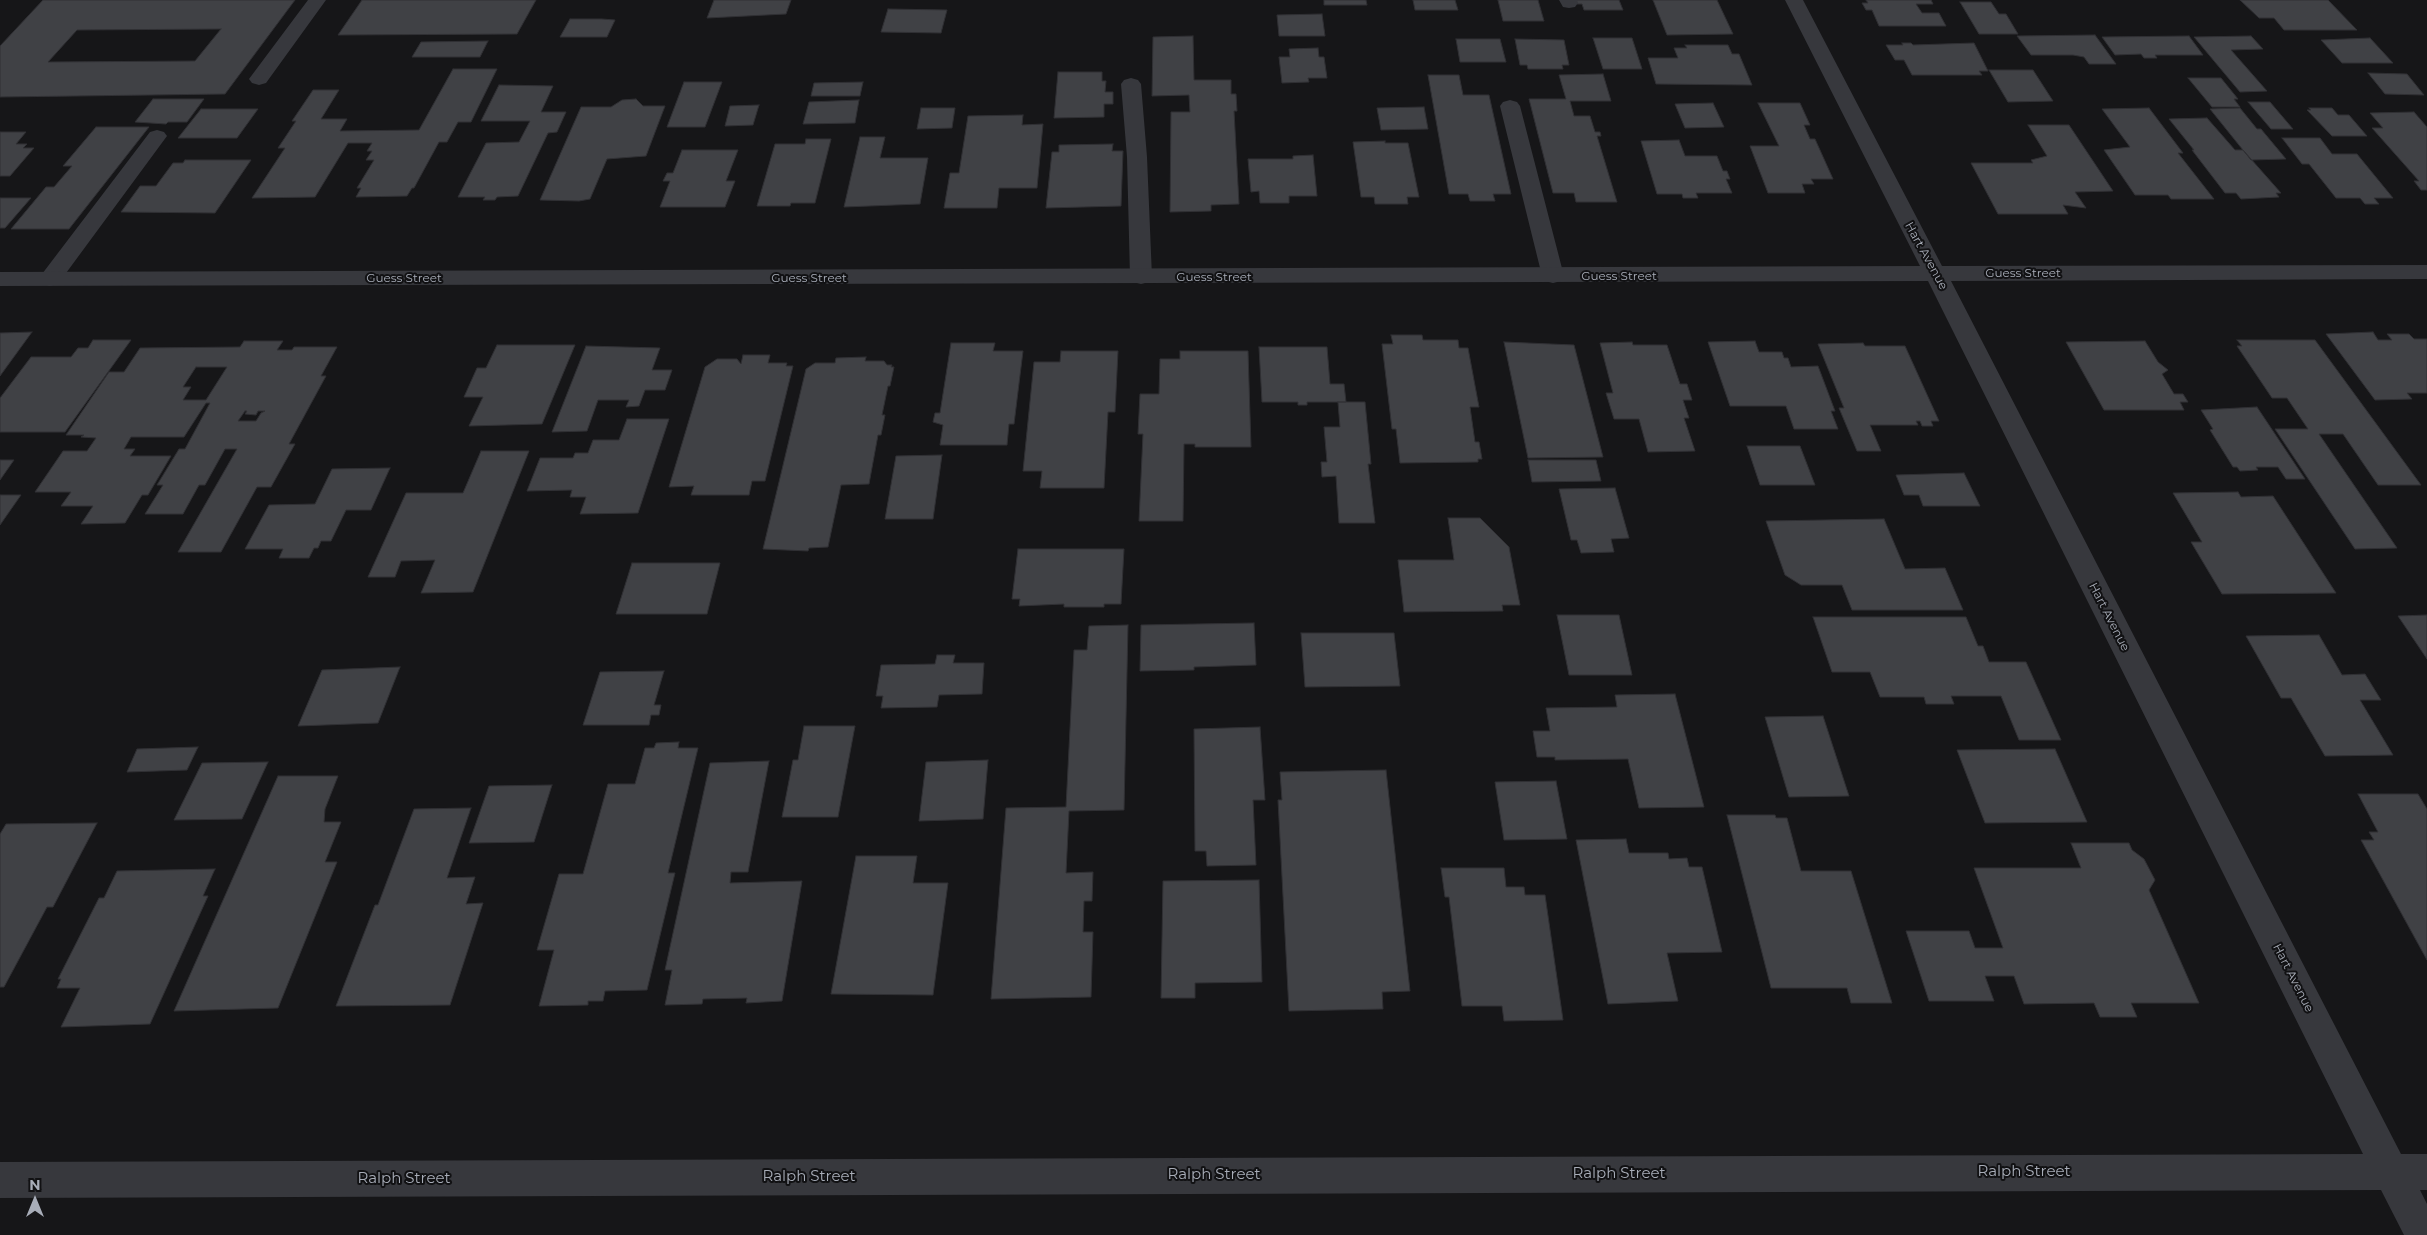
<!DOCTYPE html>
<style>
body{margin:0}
#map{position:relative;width:2427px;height:1235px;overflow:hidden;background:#161618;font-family:Montserrat,sans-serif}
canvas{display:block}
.north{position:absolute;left:10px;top:1175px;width:50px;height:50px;-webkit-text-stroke:4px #111113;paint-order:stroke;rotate:0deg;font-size:14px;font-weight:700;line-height:20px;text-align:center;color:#a8adb8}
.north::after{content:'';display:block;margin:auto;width:18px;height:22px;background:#a8adb8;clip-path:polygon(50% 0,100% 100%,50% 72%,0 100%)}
</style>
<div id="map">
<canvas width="2427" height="1235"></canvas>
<div class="north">N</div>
</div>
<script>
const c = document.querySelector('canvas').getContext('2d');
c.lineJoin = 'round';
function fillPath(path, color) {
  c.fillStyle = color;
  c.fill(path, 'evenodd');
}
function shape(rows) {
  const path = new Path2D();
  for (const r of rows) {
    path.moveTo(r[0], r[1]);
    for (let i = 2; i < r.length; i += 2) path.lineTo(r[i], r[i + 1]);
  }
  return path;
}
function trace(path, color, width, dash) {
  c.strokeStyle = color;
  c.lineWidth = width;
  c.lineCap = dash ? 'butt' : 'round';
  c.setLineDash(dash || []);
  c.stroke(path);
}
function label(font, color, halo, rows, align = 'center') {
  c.font = font + ' Montserrat,sans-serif';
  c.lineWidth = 4;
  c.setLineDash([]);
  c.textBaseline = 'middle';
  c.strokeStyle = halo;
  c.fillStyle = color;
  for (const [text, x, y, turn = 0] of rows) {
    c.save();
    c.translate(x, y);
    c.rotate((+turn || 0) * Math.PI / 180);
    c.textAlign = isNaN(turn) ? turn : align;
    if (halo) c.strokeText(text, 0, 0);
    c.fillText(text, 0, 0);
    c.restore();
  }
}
const building = shape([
 [43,0,295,0,225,94,0,97,0,46,43,0],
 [221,29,195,61,48,62,77,30,221,29],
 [362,0,536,0,517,34,338,35,362,0],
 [714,0,791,0,786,14,707,18,714,0],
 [1324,0,1366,0,1367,5,1324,5,1324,0],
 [1413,0,1455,0,1458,10,1415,10,1413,0],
 [1498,0,1538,0,1544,21,1503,21,1498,0],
 [1576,0,1619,0,1623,10,1584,10,1582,4,1577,4,1576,0],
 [1653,0,1717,0,1733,34,1667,35,1653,0],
 [1866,0,1931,0,1933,4,1916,4,1922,13,1939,13,1946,26,1879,26,1872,10,1866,10,1862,3,1868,3,1866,0],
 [2240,0,2328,0,2357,30,2284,30,2274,18,2259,18,2240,0],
 [1960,2,1991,2,1999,14,2006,14,2018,34,1979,34,1960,2],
 [888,9,947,10,941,33,881,32,888,9],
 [1322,14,1325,36,1279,36,1277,15,1322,14],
 [570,19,602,19,615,20,607,37,560,37,570,19],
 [2095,35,2116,64,2089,64,2084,57,2073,55,2031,55,2017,36,2095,35],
 [1193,36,1194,80,1231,80,1231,94,1236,94,1237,111,1234,111,1239,204,1211,205,1211,211,1170,212,1171,112,1190,112,1189,95,1152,96,1153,37,1193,36],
 [2189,36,2203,55,2155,55,2157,58,2144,58,2141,54,2115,55,2102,37,2189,36],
 [2251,36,2263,49,2231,50,2267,91,2240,92,2194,37,2251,36],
 [1593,38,1632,38,1642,69,1603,69,1593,38],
 [2370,38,2393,63,2342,63,2321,40,2370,38],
 [1456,39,1500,39,1506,62,1460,62,1456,39],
 [1515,39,1564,40,1569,65,1562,65,1563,69,1528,69,1527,65,1520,65,1515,39],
 [488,41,480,57,412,57,421,42,488,41],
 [1902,43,1911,43,1913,45,1974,43,1988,71,1979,71,1982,75,1912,75,1904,60,1895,60,1886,45,1903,45,1902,43],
 [1685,45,1728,45,1732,54,1739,54,1752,85,1656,84,1648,58,1678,58,1674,48,1687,48,1685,45],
 [1318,48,1319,57,1324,57,1327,78,1308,78,1309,82,1282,83,1279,57,1290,57,1289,49,1318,48],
 [453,69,497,69,471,122,458,122,447,142,439,142,414,188,412,188,407,196,356,197,361,188,357,188,374,160,366,160,372,151,367,151,372,143,348,143,315,197,252,198,285,148,278,148,296,121,292,121,313,90,339,90,321,119,347,119,340,131,419,130,453,69],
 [1989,70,2033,70,2053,101,2008,102,1989,70],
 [1058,72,1102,72,1102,81,1106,81,1105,92,1113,92,1113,104,1104,104,1104,117,1054,118,1058,72],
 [2368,73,2407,74,2424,95,2385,94,2368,73],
 [1603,74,1611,101,1570,101,1574,116,1590,116,1595,132,1600,132,1601,136,1597,136,1617,202,1576,202,1574,193,1553,193,1529,99,1566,99,1559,75,1603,74],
 [1428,75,1459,75,1463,95,1489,95,1511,194,1493,194,1495,201,1470,201,1468,194,1449,194,1428,75],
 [2188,78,2221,78,2238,99,2234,99,2240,107,2212,107,2188,78],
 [684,82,722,82,705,127,667,127,684,82],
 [863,82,860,96,811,96,814,83,863,82],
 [499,85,553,86,541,112,566,112,557,132,548,133,518,196,497,197,495,200,483,200,485,197,458,197,486,143,519,142,530,121,481,121,499,85],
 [153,99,204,99,187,122,168,122,166,124,135,122,153,99],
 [636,99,643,106,665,106,646,156,607,159,590,199,579,201,540,200,581,107,611,107,622,100,636,99],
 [859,100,855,123,803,124,809,102,859,100],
 [2248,102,2270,102,2293,129,2271,129,2248,102],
 [1713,103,1724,127,1685,128,1675,104,1713,103],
 [1758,103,1800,103,1810,125,1804,125,1810,139,1815,139,1833,179,1811,179,1814,184,1802,184,1805,193,1768,193,1750,146,1779,146,1758,103],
 [759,105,753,125,725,126,730,106,759,105],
 [1424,107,1428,129,1381,130,1377,108,1424,107],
 [921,108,955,108,952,128,917,129,921,108],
 [2149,108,2183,153,2178,153,2214,199,2171,199,2168,195,2135,195,2104,150,2130,147,2102,109,2149,108],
 [2240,108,2257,129,2261,129,2286,159,2251,160,2210,109,2240,108],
 [2309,108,2332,108,2338,115,2349,115,2367,136,2332,136,2307,110,2311,110,2309,108],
 [201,109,258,109,237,138,178,138,201,109],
 [2414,112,2427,127,2427,190,2421,190,2414,181,2419,181,2372,128,2383,128,2370,113,2414,112],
 [1023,115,1022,125,1043,124,1037,188,999,188,997,208,944,208,950,173,959,173,968,116,1023,115],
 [2207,118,2235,150,2243,150,2281,193,2276,193,2279,197,2241,199,2236,193,2225,193,2192,150,2194,150,2169,119,2207,118],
 [2028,125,2069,125,2113,191,2075,192,2086,208,2063,205,2068,214,1998,214,1971,163,2033,163,2031,160,2047,156,2028,125],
 [96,127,149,127,69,229,11,229,46,187,54,187,72,166,63,166,96,127],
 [0,132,26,132,16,144,27,144,23,148,34,148,10,176,0,176,0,132],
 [860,137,885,137,880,158,928,158,920,204,844,207,860,137],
 [2282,138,2320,138,2332,154,2357,154,2393,198,2374,198,2379,204,2365,204,2360,198,2336,198,2309,164,2302,164,2282,138],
 [806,139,831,139,815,203,791,203,790,206,757,206,775,144,805,144,806,139],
 [1679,140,1685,156,1717,156,1723,171,1727,171,1730,179,1726,179,1732,193,1696,193,1698,198,1683,198,1682,194,1657,194,1641,141,1679,140],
 [1385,141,1385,143,1408,143,1419,197,1407,197,1408,204,1375,204,1374,197,1361,197,1353,142,1385,141],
 [1113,144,1112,151,1123,151,1121,206,1046,208,1052,152,1059,152,1059,145,1113,144],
 [682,150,738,150,726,181,735,181,725,207,660,207,670,181,663,181,667,173,673,173,682,150],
 [1313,155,1317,196,1289,196,1289,203,1260,203,1259,191,1251,192,1248,159,1293,159,1293,156,1313,155],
 [185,160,251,160,215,213,121,212,140,186,156,186,173,163,183,163,185,160],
 [0,198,31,198,5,228,0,228,0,198],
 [32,332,0,376,0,333,32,332],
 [2373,332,2378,340,2392,340,2387,334,2409,334,2414,339,2427,339,2427,393,2407,393,2412,399,2375,400,2326,334,2373,332],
 [1391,335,1422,335,1423,340,1458,340,1459,348,1468,348,1479,407,1470,407,1475,442,1479,442,1482,459,1478,459,1478,462,1400,463,1396,429,1392,429,1382,344,1393,344,1391,335],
 [93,340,131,340,65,432,0,432,0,398,31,357,71,357,78,348,88,348,93,340],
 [2237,340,2315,340,2421,485,2378,485,2343,434,2319,434,2397,548,2355,549,2275,429,2308,429,2287,398,2272,398,2237,346,2242,346,2237,340],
 [244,341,283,341,277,350,292,350,294,347,337,347,321,376,326,376,289,444,295,444,271,487,257,487,221,552,178,552,237,449,225,449,205,485,199,485,183,514,145,514,163,485,157,485,179,449,185,449,210,403,206,403,184,437,131,437,124,449,135,449,130,456,171,456,148,495,142,495,125,523,81,524,93,506,61,506,71,492,35,492,63,451,87,451,96,438,81,437,84,435,66,435,109,372,124,372,140,348,240,347,244,341],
 [196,367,227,367,206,400,183,400,191,387,183,387,196,367],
 [245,411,247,411,245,414,256,415,258,411,265,411,261,413,256,421,238,421,245,411],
 [1755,341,1759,352,1782,352,1784,358,1788,358,1791,367,1818,366,1835,411,1831,411,1838,429,1794,429,1786,406,1730,406,1708,342,1755,341],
 [2145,341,2158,362,2168,370,2162,374,2174,394,2183,394,2188,402,2180,402,2184,410,2104,410,2066,342,2145,341],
 [1504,342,1574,345,1603,457,1528,458,1504,342],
 [1632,342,1633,345,1667,345,1680,384,1687,384,1692,400,1683,400,1689,418,1684,418,1695,451,1648,452,1639,419,1614,419,1606,393,1613,393,1600,343,1632,342],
 [951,343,995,343,993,351,1023,351,1014,424,1009,424,1007,445,940,445,943,425,933,422,935,413,940,413,951,343],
 [1863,343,1865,346,1905,346,1939,421,1931,421,1933,426,1922,426,1920,421,1916,421,1918,425,1870,425,1881,451,1857,451,1839,408,1844,408,1818,344,1863,343],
 [497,345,575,345,542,424,469,426,483,397,464,397,477,368,486,368,497,345],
 [586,346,660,348,652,370,672,370,665,390,645,390,639,406,626,407,629,400,598,400,587,431,552,432,586,346],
 [1259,347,1327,347,1330,384,1344,384,1346,402,1307,402,1307,405,1298,405,1298,402,1262,402,1259,347],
 [1061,351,1118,351,1115,412,1108,412,1104,488,1040,488,1042,471,1023,471,1034,362,1060,362,1061,351],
 [1180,351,1248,351,1251,447,1195,447,1195,444,1184,444,1183,521,1139,521,1143,434,1138,434,1140,394,1159,394,1160,359,1180,359,1180,351],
 [743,355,770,355,768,363,787,363,786,366,793,366,765,481,752,481,749,495,691,495,694,486,669,487,705,367,717,359,737,359,741,364,743,355],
 [866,357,865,361,884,361,887,365,892,365,891,367,894,367,890,386,888,386,882,415,885,415,881,435,878,435,869,484,841,485,828,547,809,548,808,551,763,549,806,369,815,363,835,363,836,358,866,357],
 [1338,402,1365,402,1371,464,1368,464,1375,523,1339,523,1336,476,1322,477,1321,462,1327,462,1324,427,1340,427,1338,402],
 [2257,407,2305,479,2286,479,2278,467,2256,467,2258,470,2240,471,2237,467,2233,467,2210,430,2213,429,2201,410,2257,407],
 [627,419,669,419,638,513,580,514,586,497,570,497,572,490,527,491,540,458,573,458,575,453,588,453,593,440,619,440,627,419],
 [1747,446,1800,446,1815,485,1760,485,1747,446],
 [481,451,529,451,473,592,421,593,435,560,401,561,395,577,368,577,406,493,463,493,481,451],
 [942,455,933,519,885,519,896,456,942,455],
 [0,460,14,460,0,480,0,460],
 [1528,460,1596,460,1601,481,1532,482,1528,460],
 [390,468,371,510,346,510,331,541,321,541,318,548,314,548,309,558,279,558,283,549,245,549,269,505,315,504,332,469,390,468],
 [1964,473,1980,506,1923,506,1919,495,1904,495,1896,475,1964,473],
 [1615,488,1629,538,1611,539,1614,552,1581,553,1577,540,1571,540,1559,489,1615,488],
 [2238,492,2241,497,2273,496,2336,593,2222,594,2191,542,2202,542,2173,493,2238,492],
 [0,495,21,495,0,525,0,495],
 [1448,518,1480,518,1509,547,1520,605,1502,605,1503,611,1404,612,1398,560,1454,560,1448,518],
 [1884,519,1905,569,1945,568,1963,610,1852,610,1842,585,1801,585,1785,575,1766,521,1884,519],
 [1018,549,1124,549,1121,604,1104,604,1104,607,1064,607,1064,604,1019,606,1020,599,1012,599,1018,549],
 [632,563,720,563,707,614,616,614,632,563],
 [1557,615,1619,615,1632,675,1569,675,1557,615],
 [2427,615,2427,659,2398,616,2427,615],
 [1813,617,1966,617,1978,646,1983,646,1989,662,2026,662,2061,740,2019,740,2001,696,1951,696,1954,704,1926,704,1924,697,1880,697,1870,672,1832,672,1813,617],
 [1254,623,1256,665,1194,667,1194,670,1140,671,1141,625,1254,623],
 [1128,625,1124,810,1069,811,1066,873,1093,872,1092,901,1084,901,1083,932,1093,932,1091,997,991,999,1006,808,1066,807,1074,650,1087,650,1089,626,1128,625],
 [1301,633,1394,633,1400,686,1305,687,1301,633],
 [2319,635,2342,675,2365,674,2381,700,2360,700,2393,755,2325,756,2291,698,2281,698,2246,636,2319,635],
 [937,655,955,655,953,663,984,663,982,694,939,695,937,707,881,708,883,696,876,696,881,665,935,664,937,655],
 [400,667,378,723,298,726,322,670,400,667],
 [664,671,654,705,661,705,659,715,651,715,649,725,583,725,600,672,664,671],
 [1675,694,1704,807,1639,808,1628,759,1555,760,1555,757,1537,757,1533,731,1550,731,1546,708,1617,707,1615,695,1675,694],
 [1823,716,1849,796,1789,797,1765,717,1823,716],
 [804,726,855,726,838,817,782,817,793,760,798,760,804,726],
 [1260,727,1265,800,1253,800,1256,865,1207,866,1206,851,1195,851,1194,729,1260,727],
 [679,742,678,748,698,748,668,873,675,873,647,990,605,991,603,1001,588,1001,588,1005,539,1006,554,950,537,950,559,874,583,874,608,784,635,784,645,748,654,748,656,743,679,742],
 [198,747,187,770,127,772,137,749,198,747],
 [2055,749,2087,822,1985,823,1957,750,2055,749],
 [988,760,983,819,919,821,926,762,988,760],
 [769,761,748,872,731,872,730,883,802,881,782,1001,746,1003,747,998,703,999,702,1004,665,1005,672,970,665,970,710,763,769,761],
 [268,762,242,819,174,820,202,763,268,762],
 [1386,770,1410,991,1382,992,1383,1009,1289,1011,1278,800,1282,800,1280,772,1386,770],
 [278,776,338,776,325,809,324,822,341,822,325,862,337,862,278,1008,174,1011,278,776],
 [1556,781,1567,839,1504,840,1495,782,1556,781],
 [552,785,534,842,469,843,489,786,552,785],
 [2358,794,2418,794,2427,809,2427,960,2361,840,2374,840,2369,832,2378,832,2358,794],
 [471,808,447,878,475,877,466,904,483,903,450,1005,336,1006,375,905,378,905,414,809,471,808],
 [1727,815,1775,815,1776,818,1787,818,1801,871,1851,871,1892,1003,1851,1003,1847,988,1771,988,1727,815],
 [97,823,53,907,47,907,4,987,0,987,0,834,6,824,97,823],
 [1626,839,1629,853,1668,853,1669,859,1687,858,1689,867,1702,867,1722,952,1667,953,1678,1001,1608,1004,1576,840,1626,839],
 [2071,843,2129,843,2132,850,2144,859,2155,880,2149,890,2199,1003,2131,1003,2137,1017,2100,1017,2094,1003,2024,1004,2014,976,1985,976,1994,1001,1929,1001,1906,931,1969,931,1975,948,2003,948,1974,868,2081,868,2071,843],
 [856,856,917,856,913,883,948,883,933,995,831,994,856,856],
 [1441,868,1504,868,1506,887,1524,887,1525,895,1545,895,1563,1020,1504,1021,1502,1006,1462,1006,1449,897,1445,897,1441,868],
 [215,869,203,896,208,896,150,1024,61,1027,80,988,57,988,61,979,58,979,99,898,104,898,117,871,215,869],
 [1259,880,1262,982,1195,983,1195,998,1161,998,1163,881,1259,880]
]);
const lane = shape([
 [308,0,326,0,266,83,259,85,252,83,249,79,308,0],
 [1559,0,1577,0,1578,3,1575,7,1569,8,1563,7,1559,0],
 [1131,78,1138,80,1141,84,1147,157,1152,277,1149,282,1141,284,1133,282,1130,277,1127,157,1121,84,1124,80,1131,78],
 [1510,100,1517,102,1520,106,1564,276,1561,281,1553,283,1545,281,1542,276,1500,106,1503,102,1510,100],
 [157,130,164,132,167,136,58,284,50,286,42,284,39,279,42,274,150,132,157,130]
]);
const street = shape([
 [1785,0,1803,0,1942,266,2427,265,2427,279,1951,281,2401,1154,2427,1154,2427,1190,2420,1190,2427,1204,2427,1235,2404,1235,2381,1190,0,1198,0,1162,2363,1154,1928,281,0,286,0,272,1920,266,1785,0]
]);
const streetNames = [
 ["Hart Avenue",1926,256,61],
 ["Guess Street",2023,273],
 ["Guess Street",1619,276],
 ["Guess Street",1214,277],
 ["Guess Street",404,278],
 ["Guess Street",809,278],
 ["Hart Avenue",2109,617,63],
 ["Hart Avenue",2293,978,63]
];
const nearStreetnames = [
 ["Ralph Street",2024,1172],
 ["Ralph Street",1619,1174],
 ["Ralph Street",1214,1175],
 ["Ralph Street",809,1177],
 ["Ralph Street",404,1179]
];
fillPath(building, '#404145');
trace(building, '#303034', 1);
fillPath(lane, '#37383d');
fillPath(street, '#37383d');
label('12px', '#a8adb8', '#111113', streetNames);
label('15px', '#a8adb8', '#111113', nearStreetnames);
</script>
